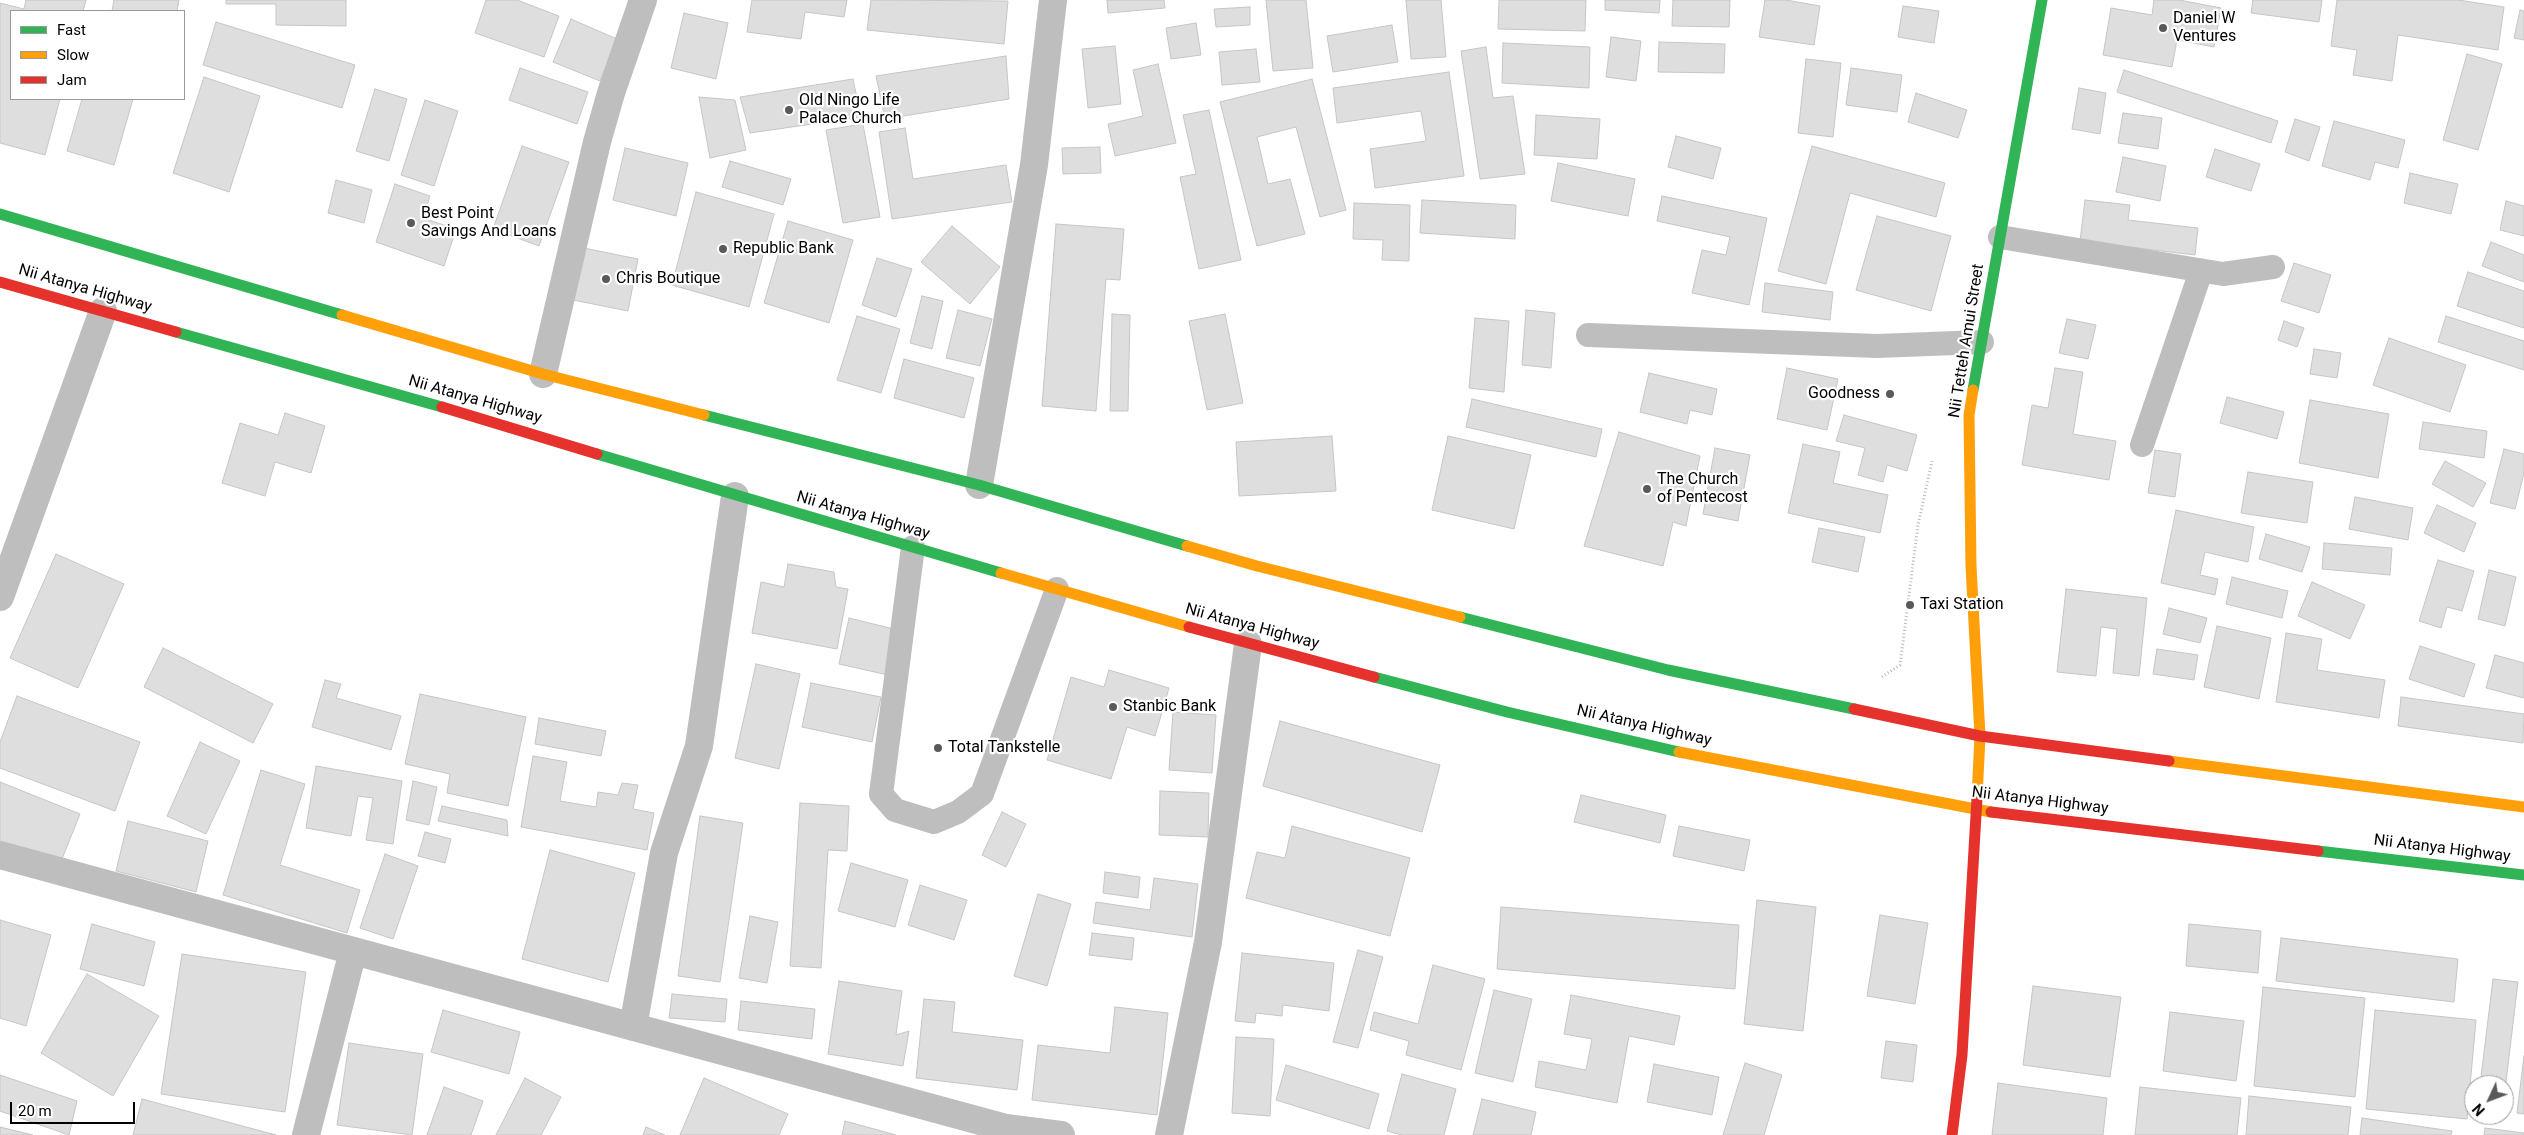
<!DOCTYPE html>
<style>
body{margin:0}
#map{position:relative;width:2524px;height:1135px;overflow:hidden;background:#fff;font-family:Roboto,sans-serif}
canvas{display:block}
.legend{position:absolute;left:10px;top:10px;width:175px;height:90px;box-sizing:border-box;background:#fff;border:1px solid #999;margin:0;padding:6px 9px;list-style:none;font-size:15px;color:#000}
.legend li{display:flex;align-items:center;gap:10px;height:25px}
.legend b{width:25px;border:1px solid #999}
.north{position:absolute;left:2464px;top:1075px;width:50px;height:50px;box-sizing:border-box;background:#fff;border:1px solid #999;border-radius:50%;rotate:227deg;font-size:14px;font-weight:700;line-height:20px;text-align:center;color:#000}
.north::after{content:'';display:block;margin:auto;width:18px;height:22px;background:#595959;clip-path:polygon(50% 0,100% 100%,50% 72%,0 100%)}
.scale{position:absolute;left:10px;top:1102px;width:125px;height:22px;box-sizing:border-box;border:2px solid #000;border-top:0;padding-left:6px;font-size:15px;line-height:18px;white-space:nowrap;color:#000;-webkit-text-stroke:4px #fff;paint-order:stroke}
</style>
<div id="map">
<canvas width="2524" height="1135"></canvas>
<ul class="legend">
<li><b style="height:6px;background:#30b455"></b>Fast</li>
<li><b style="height:6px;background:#ff9f0a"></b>Slow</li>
<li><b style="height:6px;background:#e5322d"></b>Jam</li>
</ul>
<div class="north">N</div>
<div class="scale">20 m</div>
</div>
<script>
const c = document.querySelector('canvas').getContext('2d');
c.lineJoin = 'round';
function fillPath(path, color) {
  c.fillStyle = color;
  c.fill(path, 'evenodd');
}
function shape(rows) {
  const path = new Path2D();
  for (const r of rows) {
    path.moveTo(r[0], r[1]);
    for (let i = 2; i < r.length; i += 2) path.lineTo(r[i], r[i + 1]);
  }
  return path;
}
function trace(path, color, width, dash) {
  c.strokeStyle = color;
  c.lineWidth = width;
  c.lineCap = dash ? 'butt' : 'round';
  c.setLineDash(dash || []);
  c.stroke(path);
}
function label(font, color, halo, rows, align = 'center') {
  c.font = font + ' Roboto,sans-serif';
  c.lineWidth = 4.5;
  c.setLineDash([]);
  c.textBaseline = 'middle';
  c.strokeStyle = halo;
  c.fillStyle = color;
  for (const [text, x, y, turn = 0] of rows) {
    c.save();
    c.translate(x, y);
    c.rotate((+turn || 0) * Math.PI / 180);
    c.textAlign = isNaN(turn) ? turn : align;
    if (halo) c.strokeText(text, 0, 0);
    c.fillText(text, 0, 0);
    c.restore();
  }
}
const building = shape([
 [26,0,86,0,83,11,11,11,11,99,60,99,45,155,0,143,0,3,24,9,26,0],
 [114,0,179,0,177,11,112,11,114,0],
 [226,0,346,0,346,26,276,25,276,4,226,4,226,0],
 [486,0,517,0,559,16,544,57,475,33,486,0],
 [752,0,847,0,844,17,805,12,801,39,747,32,752,0],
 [871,0,1008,1,1004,44,867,30,871,0],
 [1107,0,1164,0,1165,8,1108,13,1107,0],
 [1266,0,1306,0,1313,68,1273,71,1266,0],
 [1406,0,1441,0,1446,57,1411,59,1406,0],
 [1499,0,1586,0,1585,31,1498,29,1499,0],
 [1605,0,1660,0,1659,13,1605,10,1605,0],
 [1673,0,1730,0,1729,27,1672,26,1673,0],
 [1765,0,1786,0,1820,6,1814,45,1759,37,1765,0],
 [2154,0,2179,0,2221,8,2214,47,2177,40,2172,67,2103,55,2111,8,2152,15,2154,0],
 [2253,0,2322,0,2319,22,2251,13,2253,0],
 [2337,0,2458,0,2504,7,2498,50,2398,35,2392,81,2353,75,2357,50,2331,46,2337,0],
 [1903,6,1939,11,1934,43,1898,37,1903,6],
 [1250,7,1250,25,1216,27,1214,9,1250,7],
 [2520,10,2524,11,2524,40,2514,38,2520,10],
 [684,13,728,23,716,79,671,68,684,13],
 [571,19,617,39,600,81,553,62,571,19],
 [216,22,355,65,342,108,203,65,216,22],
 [1196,23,1201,55,1171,59,1166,28,1196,23],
 [1392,25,1398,62,1333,72,1327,36,1392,25],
 [1611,37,1641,41,1636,81,1606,77,1611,37],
 [1659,42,1725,44,1724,73,1658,72,1659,42],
 [1503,43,1590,47,1589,88,1502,83,1503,43],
 [1115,46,1121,104,1088,108,1082,49,1115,46],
 [1486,47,1493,98,1513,96,1525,174,1480,179,1461,51,1486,47],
 [1256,49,1260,82,1222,85,1219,52,1256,49],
 [2467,54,2502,64,2478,150,2443,140,2467,54],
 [1006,56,1009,99,885,119,876,76,1006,56],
 [1806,59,1841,63,1833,137,1798,133,1806,59],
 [1158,64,1176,143,1115,156,1108,124,1143,116,1133,70,1158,64],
 [520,68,588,92,577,124,509,100,520,68],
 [1851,68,1902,75,1897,112,1846,105,1851,68],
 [2124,70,2278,121,2271,143,2117,92,2124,70],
 [1449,72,1464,176,1375,188,1370,149,1426,141,1421,111,1337,123,1333,88,1449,72],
 [204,77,260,96,229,192,173,173,204,77],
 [853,79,861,117,750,133,740,97,853,79],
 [1312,79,1346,210,1320,217,1296,127,1257,137,1268,184,1290,179,1305,234,1257,246,1220,102,1312,79],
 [2079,88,2106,93,2100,134,2072,129,2079,88],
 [375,89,407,99,389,161,356,151,375,89],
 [1916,93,1967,110,1958,138,1908,122,1916,93],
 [699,97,735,100,746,150,710,158,699,97],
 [82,99,133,99,114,165,67,151,82,99],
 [425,100,458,111,434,186,401,175,425,100],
 [1209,110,1241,260,1199,269,1180,177,1196,174,1183,115,1209,110],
 [2123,113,2162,118,2158,149,2118,143,2123,113],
 [1536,115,1600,119,1597,159,1534,155,1536,115],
 [2295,119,2320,127,2309,161,2285,152,2295,119],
 [2334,121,2405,140,2398,168,2375,162,2370,180,2322,166,2334,121],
 [863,124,880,217,843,223,826,130,863,124],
 [905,128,913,179,1006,165,1012,202,892,219,879,132,905,128],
 [1676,136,1721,148,1713,179,1668,167,1676,136],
 [522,146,569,162,539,246,493,229,522,146],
 [1812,146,1945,183,1936,217,1850,193,1826,284,1778,271,1812,146],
 [1100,147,1101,173,1063,174,1062,148,1100,147],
 [625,148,688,163,676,216,613,200,625,148],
 [2215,149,2260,164,2251,191,2206,177,2215,149],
 [2123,157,2166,166,2160,201,2116,192,2123,157],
 [730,161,791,179,783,205,722,187,730,161],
 [1558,163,1635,179,1628,216,1551,201,1558,163],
 [2410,173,2458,184,2451,214,2404,203,2410,173],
 [336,180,372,190,364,223,328,213,336,180],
 [395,184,430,196,423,218,456,229,444,266,376,242,395,184],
 [696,192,774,214,749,307,672,285,696,192],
 [1662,196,1767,218,1749,305,1692,293,1702,250,1726,255,1730,237,1657,221,1662,196],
 [1422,200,1516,205,1515,239,1420,233,1422,200],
 [2085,200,2130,205,2128,220,2198,228,2195,255,2080,241,2085,200],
 [2506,201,2524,206,2524,236,2500,230,2506,201],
 [1354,203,1410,205,1409,261,1382,260,1383,240,1353,239,1354,203],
 [1877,216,1951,236,1931,311,1856,290,1877,216],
 [788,221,853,240,829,323,764,303,788,221],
 [1056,224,1124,229,1120,280,1106,279,1096,411,1042,406,1056,224],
 [952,226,1000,267,970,304,921,262,952,226],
 [2491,242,2524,255,2524,282,2482,266,2491,242],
 [584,248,638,259,628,311,573,300,584,248],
 [877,258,912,269,896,317,862,305,877,258],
 [2294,263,2331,275,2319,313,2281,301,2294,263],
 [2468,272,2524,291,2524,328,2457,306,2468,272],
 [1765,283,1833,292,1830,320,1762,312,1765,283],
 [922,296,943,301,932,349,910,343,922,296],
 [958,310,992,319,980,366,946,358,958,310],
 [1526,310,1555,313,1551,368,1522,365,1526,310],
 [1112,314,1130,315,1128,411,1110,411,1112,314],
 [1225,314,1243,403,1207,410,1189,321,1225,314],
 [857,316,900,329,881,393,837,380,857,316],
 [2446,316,2524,341,2524,370,2438,342,2446,316],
 [1475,318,1509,321,1504,392,1469,388,1475,318],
 [2067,319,2096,325,2088,359,2059,353,2067,319],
 [2284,321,2304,328,2297,347,2278,340,2284,321],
 [2389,338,2466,365,2450,412,2373,385,2389,338],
 [2314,349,2341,353,2337,378,2310,374,2314,349],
 [904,359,974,378,964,418,894,398,904,359],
 [1787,368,1838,379,1827,430,1777,419,1787,368],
 [2055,368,2083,372,2073,434,2116,441,2109,480,2022,465,2032,405,2048,408,2055,368],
 [1649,373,1717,389,1712,415,1690,410,1687,424,1640,412,1649,373],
 [2227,397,2284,412,2277,439,2220,423,2227,397],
 [1472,399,1602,429,1596,457,1466,427,1472,399],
 [2310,400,2389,414,2378,478,2299,463,2310,400],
 [285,413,325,426,311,473,275,462,265,496,222,483,240,423,278,435,285,413],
 [1844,415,1917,435,1907,471,1887,465,1883,482,1858,475,1865,448,1836,441,1844,415],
 [2423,422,2487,431,2484,458,2419,449,2423,422],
 [1619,432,1700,456,1686,526,1673,522,1663,566,1584,546,1619,432],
 [1332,436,1336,491,1239,496,1236,442,1332,436],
 [1448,436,1531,455,1514,529,1432,510,1448,436],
 [1803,444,1840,452,1833,483,1888,495,1880,533,1788,513,1803,444],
 [1715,448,1750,455,1738,521,1703,514,1715,448],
 [2504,449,2524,454,2524,473,2515,509,2490,503,2504,449],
 [2155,450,2181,454,2175,497,2148,493,2155,450],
 [2445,461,2486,483,2473,507,2432,484,2445,461],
 [2248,472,2313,482,2307,523,2241,513,2248,472],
 [2355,497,2413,508,2408,540,2349,529,2355,497],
 [2437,505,2476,523,2464,552,2424,533,2437,505],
 [2176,510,2254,527,2248,562,2205,552,2200,575,2218,579,2215,595,2161,583,2176,510],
 [1819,528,1865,537,1858,572,1812,562,1819,528],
 [2266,534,2310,547,2302,572,2259,559,2266,534],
 [2324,543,2392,548,2390,575,2322,569,2324,543],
 [56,554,124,584,78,688,10,658,56,554],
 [2438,560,2474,571,2462,611,2447,607,2441,628,2419,621,2438,560],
 [788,564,834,572,836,587,848,589,837,649,752,633,761,582,784,587,788,564],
 [2489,570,2516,577,2505,626,2478,619,2489,570],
 [2232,577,2288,591,2282,618,2226,604,2232,577],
 [2312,582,2365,605,2350,639,2298,616,2312,582],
 [2066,589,2147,598,2139,676,2113,673,2117,629,2101,627,2096,676,2057,672,2066,589],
 [2169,608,2207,618,2200,643,2163,634,2169,608],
 [849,618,898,630,888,675,839,664,849,618],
 [2217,626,2271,638,2259,699,2204,687,2217,626],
 [2286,633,2322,639,2317,670,2385,680,2379,718,2276,702,2286,633],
 [2420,646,2475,664,2464,697,2409,679,2420,646],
 [163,648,273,704,253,743,144,687,163,648],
 [2157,649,2198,655,2194,680,2153,674,2157,649],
 [2495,655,2524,663,2524,698,2486,688,2495,655],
 [756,664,800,674,779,769,735,758,756,664],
 [1109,670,1169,688,1155,736,1127,727,1111,779,1047,760,1071,677,1104,687,1109,670],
 [325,680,341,684,336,698,401,716,391,750,312,727,325,680],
 [811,683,881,697,872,742,802,727,811,683],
 [420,694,526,717,508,806,447,793,450,774,405,764,420,694],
 [17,696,140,742,115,811,0,768,0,742,17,696],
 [2401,697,2524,714,2523,743,2398,726,2401,697],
 [1173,712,1216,715,1212,773,1169,770,1173,712],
 [539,718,606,731,601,756,535,744,539,718],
 [1280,721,1440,765,1422,832,1263,786,1280,721],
 [200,742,240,761,206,834,167,816,200,742],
 [533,756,567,762,560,801,596,807,598,792,618,795,622,783,638,785,633,809,654,813,647,850,521,827,533,756],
 [316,766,402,781,393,844,366,840,373,798,358,796,351,836,306,828,316,766],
 [261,770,305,784,280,865,360,890,347,933,223,895,261,770],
 [413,781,437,787,429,825,406,820,413,781],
 [0,782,80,814,58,869,0,846,0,782],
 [1160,791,1209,793,1208,837,1159,835,1160,791],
 [1581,795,1666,815,1660,843,1574,822,1581,795],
 [800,803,849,806,847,851,828,850,821,968,790,966,800,803],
 [442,806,507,820,508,836,438,821,442,806],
 [1002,812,1026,824,1006,867,982,855,1002,812],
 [700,816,743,823,720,982,678,976,700,816],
 [128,821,208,841,196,892,116,871,128,821],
 [1292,826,1410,858,1390,936,1246,898,1257,852,1285,858,1292,826],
 [1679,826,1750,840,1744,871,1673,856,1679,826],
 [425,832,451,839,445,863,418,856,425,832],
 [550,850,635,873,608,982,522,959,550,850],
 [385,854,418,866,393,939,360,928,385,854],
 [851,863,908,880,895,927,838,911,851,863],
 [1105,872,1140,877,1138,898,1103,893,1105,872],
 [1154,878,1198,884,1192,937,1093,923,1096,902,1150,910,1154,878],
 [920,885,967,900,954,940,908,925,920,885],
 [1038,894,1071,904,1047,986,1014,976,1038,894],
 [1757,900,1816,907,1803,1031,1744,1024,1757,900],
 [1501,907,1739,925,1735,989,1497,969,1501,907],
 [1880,915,1928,923,1915,1004,1867,996,1880,915],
 [750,916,778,922,767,983,739,978,750,916],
 [0,920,51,935,26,1026,0,1018,0,920],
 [92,924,155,942,144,986,80,969,92,924],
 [2189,924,2261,931,2258,973,2186,966,2189,924],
 [1092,933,1134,938,1132,960,1089,955,1092,933],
 [2281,938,2458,959,2454,1002,2276,981,2281,938],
 [1358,950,1383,957,1358,1048,1333,1042,1358,950],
 [1242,953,1334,963,1329,1011,1283,1005,1282,1016,1256,1013,1255,1023,1235,1021,1242,953],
 [182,954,306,972,285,1112,161,1094,182,954],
 [1433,965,1485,979,1461,1070,1406,1055,1409,1041,1370,1030,1374,1012,1418,1024,1433,965],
 [87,974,159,1016,113,1096,41,1053,87,974],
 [2493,979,2518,982,2504,1098,2504,1085,2480,1085,2493,979],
 [839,981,902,991,896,1035,909,1031,903,1066,828,1054,839,981],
 [2033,986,2121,997,2110,1077,2023,1065,2033,986],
 [2263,987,2365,998,2355,1097,2254,1086,2263,987],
 [1494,990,1532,999,1513,1082,1475,1073,1494,990],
 [672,994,727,999,725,1022,669,1018,672,994],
 [1571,995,1680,1016,1674,1045,1629,1036,1617,1103,1535,1087,1539,1061,1586,1070,1592,1039,1564,1034,1571,995],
 [924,999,955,1002,952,1032,1023,1040,1017,1090,916,1078,924,999],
 [741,1001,815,1009,812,1039,738,1030,741,1001],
 [1115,1007,1168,1013,1157,1115,1032,1100,1038,1045,1110,1053,1115,1007],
 [443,1010,520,1032,509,1074,431,1052,443,1010],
 [2375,1010,2476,1020,2467,1119,2366,1109,2375,1010],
 [2170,1012,2244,1021,2236,1081,2163,1071,2170,1012],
 [1236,1037,1274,1039,1270,1116,1232,1113,1236,1037],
 [1886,1041,1917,1045,1913,1082,1881,1078,1886,1041],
 [349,1043,423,1054,412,1135,337,1125,349,1043],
 [2524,1056,2524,1114,2517,1113,2524,1056],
 [1745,1063,1782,1075,1764,1135,1723,1135,1745,1063],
 [1654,1064,1719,1077,1712,1115,1647,1102,1654,1064],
 [1286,1065,1379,1094,1369,1129,1276,1100,1286,1065],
 [1402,1074,1456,1089,1444,1135,1402,1135,1387,1131,1402,1074],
 [0,1075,77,1101,69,1135,0,1111,0,1075],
 [525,1078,561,1097,541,1135,496,1135,525,1078],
 [704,1078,788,1114,779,1135,680,1135,704,1078],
 [1998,1083,2107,1098,2103,1135,1992,1135,1998,1083],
 [444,1087,483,1101,471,1135,427,1135,444,1087],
 [2140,1087,2241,1098,2237,1135,2135,1135,2140,1087],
 [2249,1096,2351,1107,2348,1135,2246,1135,2249,1096],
 [142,1099,276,1135,133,1135,142,1099],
 [1482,1099,1536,1112,1531,1135,1473,1135,1482,1099],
 [2362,1118,2452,1131,2451,1135,2360,1135,2362,1118],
 [845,1121,896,1135,842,1135,845,1121],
 [0,1127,33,1135,0,1135,0,1127],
 [646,1127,665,1135,643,1135,646,1127],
 [2485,1128,2524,1133,2524,1135,2484,1135,2485,1128]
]);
const path = shape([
 [1882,677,1900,665,1918,525,1932,461]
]);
const lane = shape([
 [2000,237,2223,274,2273,267],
 [1588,335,1877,346,1982,342],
 [2142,445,2201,271],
 [913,547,881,794,895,810,934,822,958,812,982,794,1057,589]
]);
const street = shape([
 [543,374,597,142,611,93,643,0],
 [979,485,1034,165,1053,0],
 [0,597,103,311],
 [0,855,1006,1128,1061,1135],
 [633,1027,664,853,699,746,735,496],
 [306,1135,353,951],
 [1169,1135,1208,942,1248,644]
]);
const fast = shape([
 [0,214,342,315],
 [176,332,442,407],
 [1973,390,2042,0],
 [704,415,979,485,1187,546],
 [597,454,1001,573],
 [1460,617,1668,670,1854,709],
 [1374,677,1507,712,1679,752],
 [2318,851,2524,875]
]);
const slow = shape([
 [342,315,543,374,704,415],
 [1973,390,1969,415,1971,566,1980,736,1977,798],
 [1187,546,1257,566,1460,617],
 [1001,573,1189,627],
 [1679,752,1991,812],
 [2169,761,2524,807]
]);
const jam = shape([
 [0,282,176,332],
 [442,407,597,454],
 [1189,627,1374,677],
 [1854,709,1980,736,2169,761],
 [1991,812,2318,851],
 [1952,1135,1962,1055,1977,798]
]);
const markers = [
 [2163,28,5,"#595959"],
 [789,110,5,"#595959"],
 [411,223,5,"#595959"],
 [723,249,5,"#595959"],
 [606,279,5,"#595959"],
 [1890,394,5,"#595959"],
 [1647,489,5,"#595959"],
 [1910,605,5,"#595959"],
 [1113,707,5,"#595959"],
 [938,748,5,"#595959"]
];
const poiNames = [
 ["Daniel W",2173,19],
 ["Ventures",2173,37],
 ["Old Ningo Life",799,101],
 ["Palace Church",799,119],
 ["Best Point",421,214],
 ["Savings And Loans",421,232],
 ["Republic Bank",733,249],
 ["Chris Boutique",616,279],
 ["Goodness",1880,394,"right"],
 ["The Church",1657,480],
 ["of Pentecost",1657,498],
 ["Taxi Station",1920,605],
 ["Stanbic Bank",1123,707],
 ["Total Tankstelle",948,748]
];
const streetNames = [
 ["Nii Atanya Highway",85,289,16],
 ["Nii Tetteh Amui Street",1967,341,-81],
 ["Nii Atanya Highway",475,400,16],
 ["Nii Atanya Highway",863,516,16],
 ["Nii Atanya Highway",1252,627,15],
 ["Nii Atanya Highway",1644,726,13],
 ["Nii Atanya Highway",2040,801,7],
 ["Nii Atanya Highway",2442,849,7]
];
fillPath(building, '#dedede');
trace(building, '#c6c6c6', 1);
trace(path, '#b9b9b9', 3, [1, 2.5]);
trace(lane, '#bebebe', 24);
trace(street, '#bebebe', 28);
trace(fast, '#30b455', 11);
trace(slow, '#ff9f0a', 11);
trace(jam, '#e5322d', 11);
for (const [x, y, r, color] of markers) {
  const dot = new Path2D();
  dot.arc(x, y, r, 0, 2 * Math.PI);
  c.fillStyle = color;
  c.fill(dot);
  trace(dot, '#fff', 2);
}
label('16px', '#000', '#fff', poiNames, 'left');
label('16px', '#000', '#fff', streetNames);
</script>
